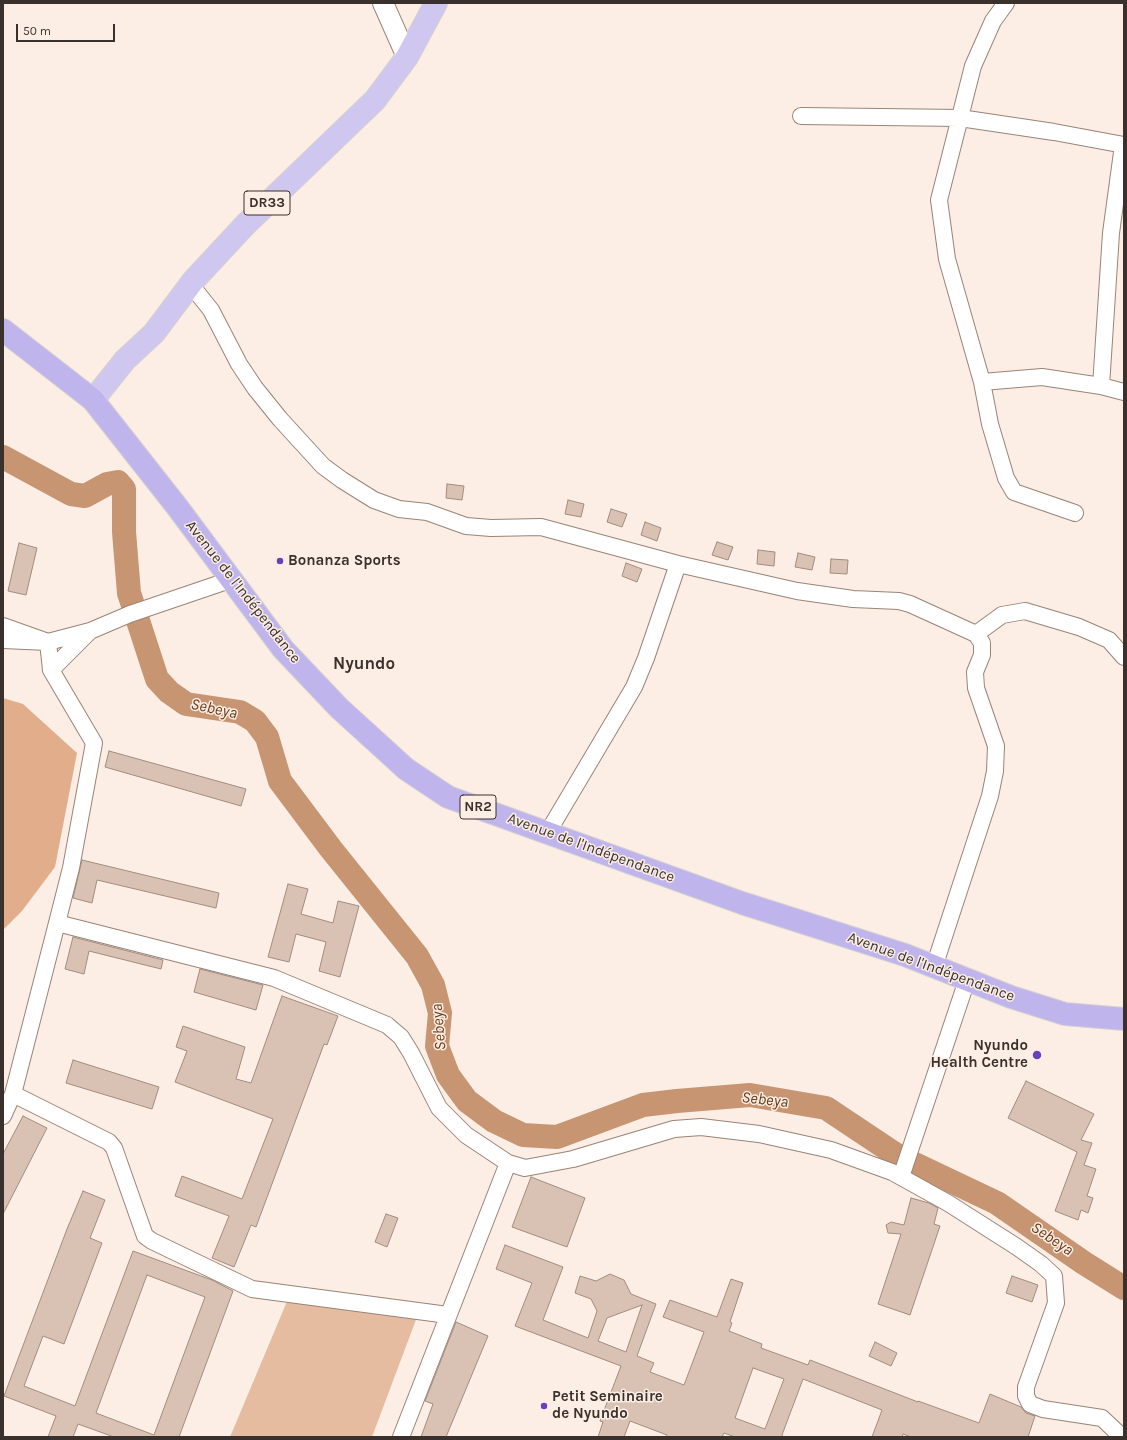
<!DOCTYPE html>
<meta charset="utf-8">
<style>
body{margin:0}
#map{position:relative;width:1127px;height:1440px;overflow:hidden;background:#fceee5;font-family:Karla,sans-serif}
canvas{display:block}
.frame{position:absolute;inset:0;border:4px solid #3a312c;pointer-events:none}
.scale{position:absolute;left:16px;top:24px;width:99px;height:18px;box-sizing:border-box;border:2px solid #3a312c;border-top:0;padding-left:5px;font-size:12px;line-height:14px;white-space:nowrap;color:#3a312c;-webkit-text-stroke:3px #fceee5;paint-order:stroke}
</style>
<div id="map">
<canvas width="1127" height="1440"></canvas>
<div class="frame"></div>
<div class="scale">50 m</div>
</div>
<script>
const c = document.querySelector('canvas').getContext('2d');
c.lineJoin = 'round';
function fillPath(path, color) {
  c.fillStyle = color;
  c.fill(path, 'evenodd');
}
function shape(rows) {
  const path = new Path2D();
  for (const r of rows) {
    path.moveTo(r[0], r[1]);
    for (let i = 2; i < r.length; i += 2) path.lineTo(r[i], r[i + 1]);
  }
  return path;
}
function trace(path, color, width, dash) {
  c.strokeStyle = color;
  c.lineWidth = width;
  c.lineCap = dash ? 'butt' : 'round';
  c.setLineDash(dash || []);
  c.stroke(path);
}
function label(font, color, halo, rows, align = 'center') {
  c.font = font + ' Karla,sans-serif';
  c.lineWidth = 3;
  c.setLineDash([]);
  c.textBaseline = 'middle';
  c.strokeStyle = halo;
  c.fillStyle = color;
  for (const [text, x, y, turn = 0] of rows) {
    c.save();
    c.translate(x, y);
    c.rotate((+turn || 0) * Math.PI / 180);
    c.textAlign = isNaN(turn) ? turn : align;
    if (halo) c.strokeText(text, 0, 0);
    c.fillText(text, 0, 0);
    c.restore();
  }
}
const green = shape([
 [288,1299,417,1317,372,1437,230,1437]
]);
const forest = shape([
 [3,698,23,704,77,753,55,867,22,911,3,930]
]);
const river = shape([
 [3,457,71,494,85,496,107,484,118,482,124,489,124,532,129,593,157,679,169,692,186,704,240,712,255,721,267,737,280,781,331,849,417,956,433,985,440,1013,437,1046,448,1075,467,1101,494,1121,523,1135,557,1137,643,1105,677,1101,750,1095,826,1108,898,1156,997,1203,1084,1263,1124,1288]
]);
const building = shape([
 [447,484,464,486,462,500,446,498,447,484],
 [568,500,584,504,581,517,565,514,568,500],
 [611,509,627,514,622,527,607,522,611,509],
 [645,522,661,528,657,541,641,535,645,522],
 [717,542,733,547,728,560,712,555,717,542],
 [19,543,37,548,26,595,8,591,19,543],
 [758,550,775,552,774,566,757,564,758,550],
 [798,553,815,557,812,570,795,567,798,553],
 [831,559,848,560,847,574,830,573,831,559],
 [626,563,642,569,637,582,622,576,626,563],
 [109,751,246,789,241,806,105,767,109,751],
 [82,860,219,893,216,908,97,880,92,903,73,898,82,860],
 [288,884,308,889,301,914,333,923,338,901,359,906,340,977,319,971,326,942,296,934,289,962,268,957,288,884],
 [73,937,163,960,161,969,89,951,84,974,65,969,73,937],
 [200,969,263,985,256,1010,194,992,200,969],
 [282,996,338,1016,327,1045,324,1044,256,1227,251,1225,234,1267,212,1258,229,1216,175,1196,182,1176,242,1199,273,1119,175,1082,187,1051,176,1047,183,1026,245,1047,236,1079,251,1083,282,996],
 [73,1060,159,1087,152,1109,66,1083,73,1060],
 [1026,1081,1094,1114,1081,1140,1092,1143,1084,1165,1096,1169,1087,1196,1093,1198,1088,1213,1081,1210,1078,1220,1055,1211,1077,1152,1008,1118,1026,1081],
 [23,1116,47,1128,3,1214,3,1154,23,1116],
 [531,1177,585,1198,567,1247,512,1227,531,1177],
 [83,1191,105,1200,90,1238,102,1243,64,1344,43,1336,24,1386,75,1406,133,1251,212,1280,233,1291,179,1437,114,1437,78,1424,73,1437,48,1437,56,1416,4,1396,67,1229,83,1191],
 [147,1275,205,1297,154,1435,96,1413,147,1275],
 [911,1198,929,1203,938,1208,934,1224,940,1226,910,1315,878,1304,901,1234,888,1233,886,1225,891,1222,904,1225,911,1198],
 [386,1214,398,1218,387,1247,375,1242,386,1214],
 [505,1245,563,1267,543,1320,588,1338,597,1311,591,1299,575,1293,580,1276,596,1281,610,1274,624,1280,631,1294,656,1304,637,1356,654,1363,650,1372,684,1385,704,1332,663,1317,670,1300,717,1317,731,1279,743,1283,730,1322,732,1323,729,1331,762,1344,761,1348,808,1365,810,1360,918,1402,918,1401,979,1423,990,1394,1021,1407,1026,1413,1035,1416,1028,1437,911,1437,903,1434,902,1437,872,1437,882,1410,803,1379,782,1435,783,1437,735,1437,724,1433,722,1437,666,1437,667,1435,630,1421,624,1437,598,1437,603,1422,600,1421,621,1366,515,1326,532,1283,496,1269,505,1245],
 [642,1305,626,1352,598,1341,607,1318,642,1305],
 [753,1368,784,1379,765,1429,735,1418,753,1368],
 [1012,1276,1038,1285,1032,1302,1006,1293,1012,1276],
 [456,1322,488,1336,446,1437,421,1437,433,1404,425,1401,456,1322],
 [875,1342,897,1353,891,1366,869,1356,875,1342]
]);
const minor = shape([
 [1006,3,993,21,973,66,939,200,947,259,982,382,990,424,1006,478,1014,492,1075,513],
 [801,116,960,118,1054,132,1124,145],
 [191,285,211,310,239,364,255,388,280,419,323,466,342,480,374,500,399,509,427,512,466,526,491,528,541,527,678,564,797,591,853,599,899,601,910,604,976,634,982,643,982,655,975,672,976,688,996,746,995,771,990,796,934,967],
 [982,382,1042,377,1101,386,1124,392],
 [1101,386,1111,233,1123,145],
 [3,626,48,642,51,670],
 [976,634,1002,615,1025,611,1079,627,1109,640,1124,657],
 [3,640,48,642,90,631,130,614,230,580],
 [548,832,634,687,646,658,678,564],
 [57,923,71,868,94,743,51,670,90,631],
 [13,1094,109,1142,114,1148,145,1236,152,1241,252,1289,448,1315],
 [3,1116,13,1094,57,923,274,978,387,1025,401,1037,411,1053,439,1108,466,1135,508,1163,401,1437],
 [508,1163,525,1168,573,1159,674,1129,701,1127,759,1134,831,1150,892,1172,948,1203,1017,1247,1041,1264,1054,1276,1056,1303,1026,1387,1026,1396,1030,1404,1043,1409,1102,1418,1122,1437],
 [901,1177,967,980]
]);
const tertiary = shape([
 [383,3,407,57]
]);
const primary = shape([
 [93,400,125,360,154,333,193,281,245,225,375,100,407,57,436,3]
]);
const trunk = shape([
 [3,330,93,400,178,508,283,649,339,708,406,769,448,797,742,903,905,955,1011,997,1065,1014,1124,1019]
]);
const markers = [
 [280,561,4,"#6841b9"],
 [1037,1055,5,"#6841b9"],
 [544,1406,4,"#6841b9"]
];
const shields = [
 [267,203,46],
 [478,807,36]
];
const shieldNames = [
 ["DR33",267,203],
 ["NR2",478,807]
];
const poiNames = [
 ["Bonanza Sports",288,561],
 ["Nyundo",1028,1046,"right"],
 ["Health Centre",1028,1063,"right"],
 ["Petit Seminaire",552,1397],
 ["de Nyundo",552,1414]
];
const streetNames = [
 ["Avenue de l'Indépendance",243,592,52],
 ["Avenue de l'Indépendance",591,848,20],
 ["Avenue de l'Indépendance",931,967,20]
];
const waterNames = [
 ["Sebeya",214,709,12],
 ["Sebeya",439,1027,-95],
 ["Sebeya",765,1100,6],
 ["Sebeya",1052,1239,34]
];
const quarterNames = [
 ["Nyundo",364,664]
];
fillPath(green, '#e6bca0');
fillPath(forest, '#e1ad8b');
trace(river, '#c79572', 24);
fillPath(building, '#d9c2b3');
trace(building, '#a28c7e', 1);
trace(minor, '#998476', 18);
trace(tertiary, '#998476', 22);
trace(primary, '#d4d2d1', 24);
trace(trunk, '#d4d2d1', 24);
trace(minor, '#fff', 16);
trace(tertiary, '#fff', 20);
trace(primary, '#d0c7f1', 22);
trace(trunk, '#c0b4ec', 22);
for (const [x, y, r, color] of markers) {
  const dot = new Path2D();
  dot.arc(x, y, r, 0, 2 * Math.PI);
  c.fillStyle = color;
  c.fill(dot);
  trace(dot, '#fceee5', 1.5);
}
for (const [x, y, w] of shields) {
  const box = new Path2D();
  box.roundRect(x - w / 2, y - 12, w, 24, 3);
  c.fillStyle = '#fceee5';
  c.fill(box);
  trace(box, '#3a312c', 1);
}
label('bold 14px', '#3a312c', null, shieldNames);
label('bold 15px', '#3a312c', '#fceee5', poiNames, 'left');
label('15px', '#3a312c', '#fceee5', streetNames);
label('italic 16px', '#6c3b15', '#fceee5', waterNames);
label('bold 17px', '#3a312c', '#fceee5', quarterNames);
</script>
